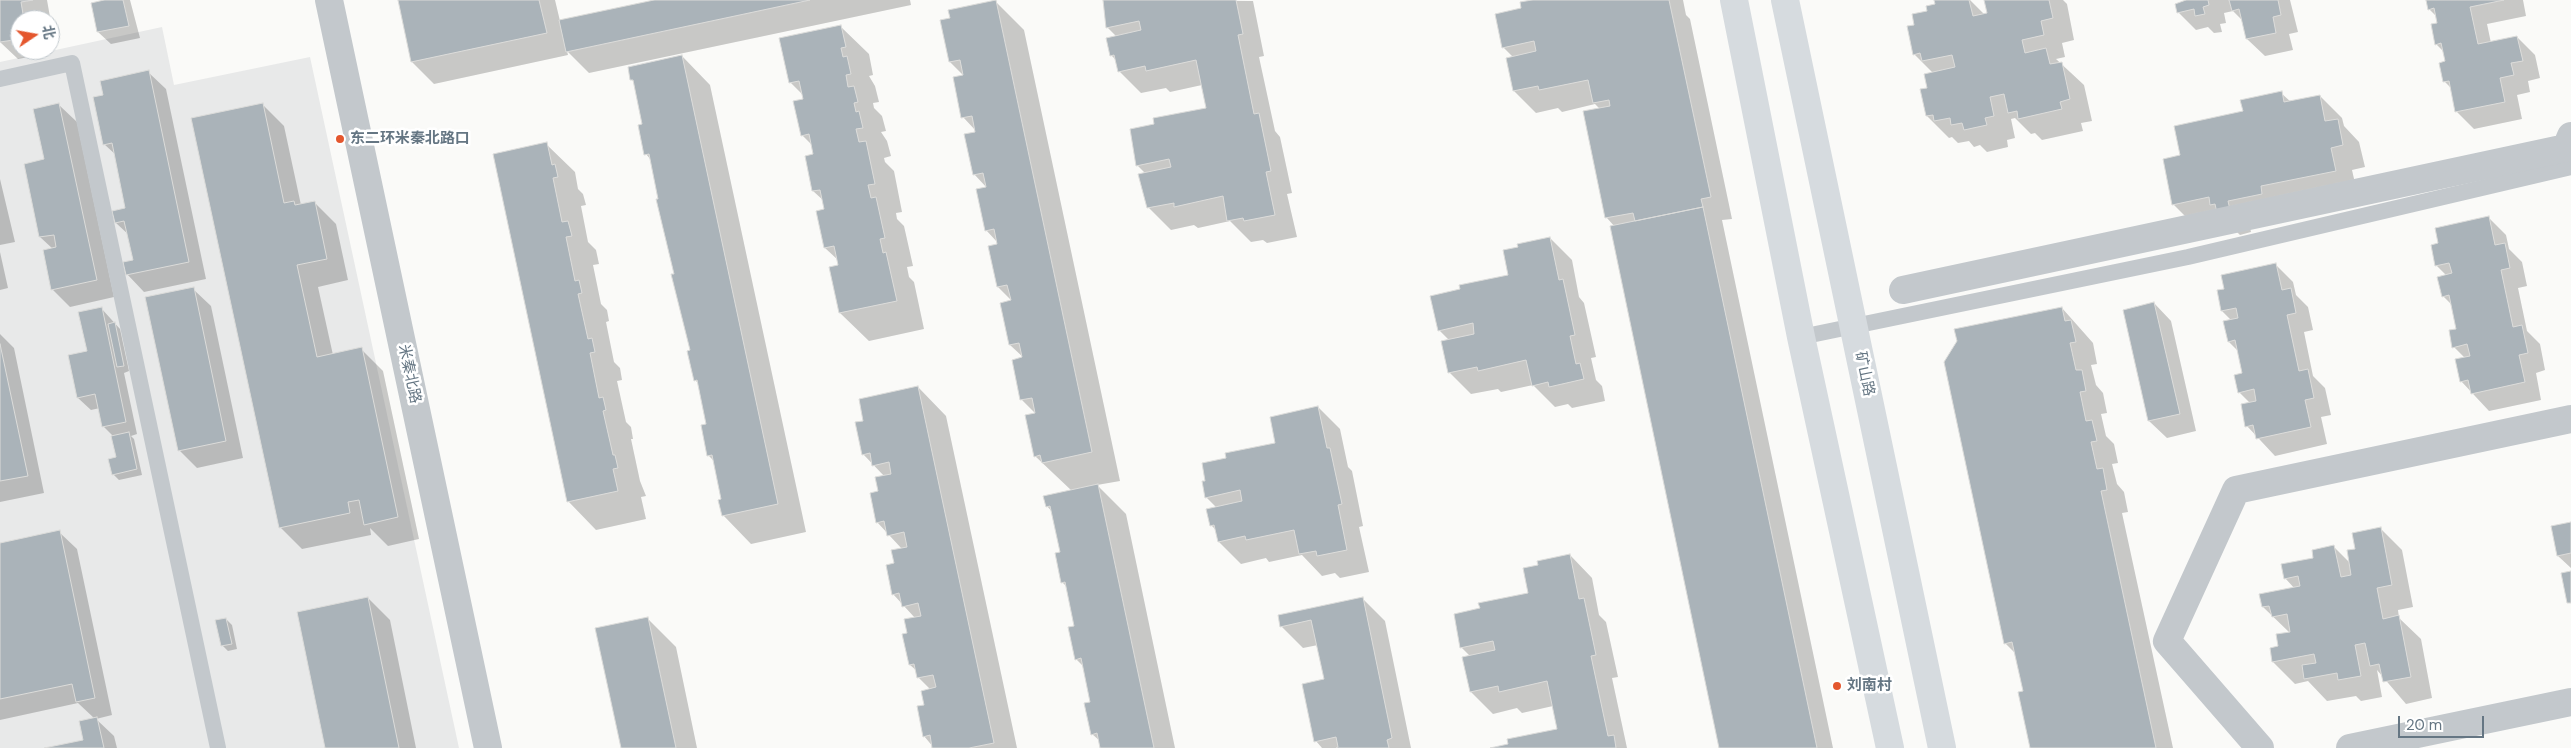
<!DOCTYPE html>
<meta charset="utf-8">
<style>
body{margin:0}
#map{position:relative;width:2571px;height:748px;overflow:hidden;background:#fafaf8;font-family:"DM Sans","Noto Sans SC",sans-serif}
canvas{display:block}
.north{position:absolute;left:10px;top:10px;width:50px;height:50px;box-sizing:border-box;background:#fff;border:1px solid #c1c8cd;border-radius:50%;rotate:78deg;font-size:14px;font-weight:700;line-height:20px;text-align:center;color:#657683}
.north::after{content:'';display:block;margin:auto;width:18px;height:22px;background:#e4572e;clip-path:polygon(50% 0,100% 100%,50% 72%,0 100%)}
.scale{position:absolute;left:2398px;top:716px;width:86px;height:22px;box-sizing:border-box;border:2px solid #657683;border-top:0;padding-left:6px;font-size:15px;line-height:18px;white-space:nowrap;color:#657683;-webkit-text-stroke:4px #fff;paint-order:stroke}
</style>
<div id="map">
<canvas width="2571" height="748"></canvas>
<div class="north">北</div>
<div class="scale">20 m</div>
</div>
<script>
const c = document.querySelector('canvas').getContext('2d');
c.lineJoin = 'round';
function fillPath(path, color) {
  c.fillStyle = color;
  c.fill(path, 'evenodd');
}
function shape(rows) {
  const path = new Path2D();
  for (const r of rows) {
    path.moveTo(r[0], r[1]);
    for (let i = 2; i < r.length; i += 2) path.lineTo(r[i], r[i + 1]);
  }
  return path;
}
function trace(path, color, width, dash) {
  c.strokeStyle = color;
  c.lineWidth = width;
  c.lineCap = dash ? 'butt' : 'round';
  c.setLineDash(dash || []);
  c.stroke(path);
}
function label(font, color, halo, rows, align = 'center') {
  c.font = font + ' "DM Sans","Noto Sans SC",sans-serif';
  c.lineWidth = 5;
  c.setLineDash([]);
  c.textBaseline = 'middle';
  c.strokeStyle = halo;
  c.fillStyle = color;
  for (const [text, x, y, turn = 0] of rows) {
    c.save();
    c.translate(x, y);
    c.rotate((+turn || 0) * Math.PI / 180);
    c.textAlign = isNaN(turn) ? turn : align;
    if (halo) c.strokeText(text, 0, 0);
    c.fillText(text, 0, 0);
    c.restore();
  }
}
const built = shape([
 [162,27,174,85,310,57,459,748,0,748,0,62]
]);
const shadow = shape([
 [0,0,47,0,50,17,20,20,20,50,44,50,45,54,18,59,0,42],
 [106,0,130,0,140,38,111,44,98,32,92,4],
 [399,0,555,0,560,21,660,0,910,0,911,5,589,73,567,51,568,55,434,84,412,62],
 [1104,0,1253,1,1264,56,1259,57,1275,131,1280,137,1292,193,1287,194,1297,237,1267,243,1263,240,1251,242,1230,221,1198,228,1194,225,1171,230,1149,208,1139,175,1145,173,1137,165,1156,125,1207,109,1202,85,1170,92,1166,88,1141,93,1119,71,1117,61,1111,55,1117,37,1107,27],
 [1538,0,1683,0,1686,15,1690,19,1732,219,1722,220,1833,748,1721,748,1615,227,1607,218,1584,112,1600,109,1595,104,1562,112,1558,108,1536,113,1514,91,1513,57,1503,47,1523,9],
 [1935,0,1970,0,1985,15,1989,14,1985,0,2063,0,2067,4,2074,40,2062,43,2065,57,2056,59,2084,85,2092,121,2081,123,2083,131,2042,140,2035,133,2031,134,2015,118,2011,119,2015,138,2007,140,2008,147,1987,152,1980,145,1974,147,1969,141,1958,143,1952,137,1949,138,1927,116,1929,89,1933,73,1914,54,1915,26,1936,5],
 [2187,0,2290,0,2298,32,2289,34,2293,50,2265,56,2247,39,2243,21,2233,11,2224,13,2226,23,2220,24,2222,32,2214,33,2208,27,2196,30,2178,12],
 [2427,0,2523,0,2526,16,2487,24,2491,43,2517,37,2535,55,2540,78,2528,81,2530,92,2517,95,2522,119,2474,129,2457,112,2452,89,2444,81,2447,62,2444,52,2436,44,2437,17,2429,9],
 [995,1,1024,30,1120,481,1097,485,1126,514,1175,748,1101,748,1100,741,1092,734,1092,703,1084,667,1076,659,1076,627,1067,587,1062,582,1062,553,1053,513,1047,506,1072,491,1035,456,1036,414,1022,400,1024,358,1010,345,1012,301,998,287,998,243,986,230,987,188,974,174,976,131,963,117,964,76,950,62,942,21],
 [840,26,869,54,873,75,869,76,875,86,879,102,873,103,874,108,882,116,886,131,881,132,887,141,891,156,884,158,885,162,894,171,902,212,896,213,897,219,904,226,913,266,907,267,909,277,914,282,924,329,869,341,840,313,838,260,825,248,818,212,826,210,824,201,813,191,815,155,813,146,802,135,804,96,790,82],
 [682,56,710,85,806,532,751,544,723,515,722,500,714,461,709,456,707,425,699,384,695,380,692,351,651,160,646,154,644,125,635,83,632,80],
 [148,72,166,89,206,279,144,292,127,274,134,261,129,235,116,223,127,209,116,155,104,144,104,96],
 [2281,93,2291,102,2320,96,2342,118,2344,126,2359,142,2365,167,2352,170,2357,192,2249,223,2251,232,2240,235,2225,220,2195,226,2173,204,2181,156,2244,112],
 [262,104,284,126,301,205,314,202,336,224,348,280,318,287,333,355,361,349,383,371,419,539,388,546,370,528,371,535,302,549,280,527],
 [59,105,77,122,114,297,70,307,52,289,53,249,40,237,46,160],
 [546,144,575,172,578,189,583,194,586,205,581,206,588,242,596,250,599,264,593,265,601,304,607,310,609,321,606,322,614,362,620,368,622,380,617,381,626,422,631,427,633,439,631,439,640,481,646,496,641,497,646,519,596,530,568,501],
 [0,179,15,242,0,245],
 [2489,218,2506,235,2509,249,2522,262,2527,286,2518,288,2527,331,2540,344,2545,370,2536,373,2541,400,2489,411,2461,381,2465,358,2454,347,2458,330,2453,306,2443,296,2447,276,2436,265,2440,244],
 [1550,238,1572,260,1579,297,1584,303,1596,357,1591,358,1596,380,1602,386,1605,401,1572,408,1568,404,1555,407,1533,385,1501,392,1498,389,1471,394,1449,372,1449,340,1439,330,1461,290,1509,276],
 [0,252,8,288,0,290],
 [2275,264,2293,282,2296,295,2308,307,2313,330,2304,332,2313,376,2325,388,2331,415,2321,417,2327,444,2275,456,2247,426,2250,403,2239,392,2244,374,2239,352,2229,342,2232,321,2222,311,2225,290],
 [193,289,211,306,243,458,197,468,179,450],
 [2154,303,2171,321,2196,431,2167,438,2149,421],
 [101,308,120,329,129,371,124,373,137,434,131,436,134,439,142,475,119,480,113,474,117,458,112,435,104,427,100,408,91,410,78,398,70,356,88,352],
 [2062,308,2093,343,2097,364,2091,365,2096,385,2103,393,2107,413,2101,414,2106,436,2114,444,2118,463,2112,464,2117,484,2124,492,2128,512,2122,513,2173,748,2031,748,2024,692,2016,654,2005,643],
 [0,334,14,348,44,493,0,502],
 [918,387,946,416,1017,748,934,748,924,736,925,706,931,690,918,677,917,671,910,665,908,634,915,618,893,594,896,564,902,549,877,522,879,492,885,477,863,454,865,422],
 [1318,407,1340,429,1348,467,1352,471,1363,526,1359,527,1369,572,1340,578,1335,573,1322,576,1302,555,1269,562,1266,558,1241,564,1219,542,1217,531,1211,525,1217,508,1206,497,1207,482,1228,459,1277,444],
 [2571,523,2571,568,2558,556],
 [2380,528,2402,550,2413,607,2398,610,2399,618,2421,639,2432,698,2406,704,2377,670,2382,697,2361,701,2356,696,2327,701,2308,681,2295,684,2273,662,2271,649,2279,647,2290,633,2263,607,2295,589,2285,578,2334,547,2350,563,2357,550],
 [59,532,77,549,112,715,96,719,114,736,117,748,50,748,85,741,95,719,78,703,0,720,0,544],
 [1570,555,1592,578,1599,615,1606,622,1618,677,1612,678,1627,748,1496,748,1558,730,1553,706,1522,713,1517,708,1493,714,1471,692,1471,657,1461,647,1481,609,1529,594,1539,566],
 [368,598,390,620,416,748,326,748],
 [1363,599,1385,621,1411,748,1322,748,1316,741,1325,680,1318,645,1303,648,1281,626],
 [647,618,676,647,697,748,622,748],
 [226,619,232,625,237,649,228,651,222,645]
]);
const building = shape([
 [0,0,33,0,21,2,24,20,20,20,20,39,0,42,0,0],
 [104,0,123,0,129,26,97,32,91,3,104,0],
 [398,0,539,0,547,33,411,62,398,0],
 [654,0,810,0,566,52,559,20,654,0],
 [996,0,1092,452,1042,463,1040,455,1034,457,1025,415,1035,413,1032,398,1020,400,1012,360,1022,357,1019,343,1009,345,1000,303,1011,300,1007,285,997,287,988,246,997,244,994,229,985,231,976,189,986,187,983,173,973,175,964,134,975,132,972,116,961,118,953,77,963,75,960,60,949,62,940,20,950,18,948,10,996,0],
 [1103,0,1236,0,1243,34,1238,35,1254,114,1259,113,1271,171,1266,172,1275,215,1244,221,1243,218,1227,221,1223,196,1174,207,1174,203,1147,208,1138,174,1171,167,1169,159,1136,166,1130,129,1154,124,1153,118,1206,108,1196,60,1146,71,1145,66,1118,72,1114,55,1110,56,1106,38,1141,30,1139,21,1106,28,1103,0],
 [1532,0,1669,0,1711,197,1701,199,1703,207,1635,221,1633,213,1605,218,1583,111,1610,106,1609,100,1593,103,1588,80,1539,90,1538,86,1513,91,1506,58,1536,51,1534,41,1502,48,1495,14,1521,8,1520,2,1532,0],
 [1934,0,1969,0,1973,16,1987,13,1984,0,2049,0,2053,18,2041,21,2044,35,2022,40,2025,53,2046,48,2050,64,2062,62,2070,99,2060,102,2062,109,2018,119,2017,111,2008,113,2004,94,1990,97,1994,116,1985,118,1987,125,1964,130,1962,123,1951,125,1950,118,1934,121,1933,115,1926,116,1920,89,1927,88,1924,74,1955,67,1952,55,1922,61,1920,53,1913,55,1907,26,1914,25,1912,14,1927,11,1926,6,1935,4,1934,0],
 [2186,0,2208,0,2209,5,2203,7,2205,14,2195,16,2194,9,2177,13,2175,4,2186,0],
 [2229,0,2278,0,2281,15,2273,17,2276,33,2246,39,2239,9,2232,11,2229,0],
 [2426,0,2504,0,2470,7,2478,44,2517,36,2523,61,2511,63,2514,75,2500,78,2505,102,2455,112,2449,81,2443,82,2439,63,2445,61,2441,43,2435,45,2431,24,2437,23,2434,8,2428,10,2426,0],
 [841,25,846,47,841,48,843,57,847,56,851,74,846,75,848,87,854,86,858,102,854,103,856,112,859,111,863,128,856,129,859,142,866,141,875,184,868,185,871,198,876,197,885,238,880,239,883,253,886,252,897,301,839,313,829,267,838,265,834,246,824,248,816,211,824,209,820,190,812,191,805,156,813,154,809,134,801,136,793,101,803,99,799,81,789,83,779,38,841,25],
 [682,55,778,504,722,516,718,500,721,499,712,455,707,456,701,425,706,424,697,380,694,381,687,351,690,350,671,274,674,274,656,199,658,199,649,154,644,155,638,125,642,124,633,80,630,80,628,67,682,55],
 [149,70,189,262,126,275,123,262,133,260,124,221,115,223,112,211,125,208,112,143,103,145,93,97,103,95,100,81,149,70],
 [2282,91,2284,102,2320,95,2325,121,2338,119,2343,145,2331,148,2336,171,2261,186,2262,194,2228,201,2230,210,2217,213,2215,204,2210,205,2209,197,2172,205,2163,159,2180,155,2174,126,2243,111,2240,100,2282,91],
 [59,103,97,280,51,290,43,250,56,247,54,235,39,237,24,164,44,159,33,109,59,103],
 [263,103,284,203,294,201,295,205,315,201,327,259,297,265,317,357,362,347,398,517,364,525,359,500,348,502,350,513,279,528,191,118,263,103],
 [547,142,552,165,555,164,558,177,553,178,562,222,568,221,572,236,566,237,575,281,579,280,582,293,578,294,588,339,592,338,595,352,590,353,599,398,603,397,606,410,603,411,613,455,615,455,618,468,613,469,618,491,567,502,493,154,547,142],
 [1703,207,1817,748,1719,748,1610,226,1703,207],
 [2489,216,2495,245,2505,243,2510,268,2501,270,2513,327,2522,325,2528,353,2519,355,2525,382,2471,394,2468,380,2460,382,2455,359,2470,356,2467,344,2452,348,2449,330,2456,329,2449,295,2442,297,2437,277,2452,273,2449,263,2435,266,2431,245,2438,243,2435,228,2489,216],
 [1550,237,1559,280,1563,279,1575,335,1570,336,1576,364,1580,363,1584,379,1549,387,1548,382,1532,386,1526,360,1478,371,1477,367,1448,373,1441,341,1474,334,1473,323,1438,331,1430,296,1460,289,1459,285,1508,275,1503,250,1518,247,1517,244,1550,237],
 [2276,263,2282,290,2291,288,2296,313,2287,315,2299,371,2308,369,2314,398,2305,400,2311,427,2256,439,2253,425,2245,427,2241,404,2256,401,2254,389,2238,393,2234,375,2242,373,2235,340,2228,342,2223,321,2238,318,2236,308,2221,311,2217,290,2224,289,2221,275,2276,263],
 [194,287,226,441,178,451,145,297,194,287],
 [2154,302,2180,414,2148,421,2123,310,2154,302],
 [102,307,126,422,102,427,95,394,77,398,68,355,87,351,78,312,102,307],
 [2062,307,2065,321,2071,320,2076,342,2070,343,2076,370,2082,370,2086,391,2080,392,2086,421,2092,420,2097,441,2091,442,2097,469,2103,468,2107,490,2101,491,2156,748,2030,748,2018,692,2023,691,2012,642,2004,644,1944,362,1957,341,1954,329,2062,307],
 [115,322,124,366,117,367,108,324,115,322],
 [0,344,28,476,0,481,0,344],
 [918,386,994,743,969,748,932,748,930,735,923,737,917,706,924,705,921,691,936,687,933,675,917,678,914,664,909,665,902,634,907,633,904,619,921,616,918,603,902,607,899,593,892,595,886,565,894,563,891,550,907,547,904,532,887,536,884,521,876,523,870,493,878,491,875,477,891,474,889,462,872,466,870,453,862,455,855,422,863,421,859,399,918,386],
 [1318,406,1327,448,1330,448,1342,504,1338,505,1347,550,1317,556,1316,551,1299,554,1294,530,1246,540,1245,536,1218,542,1214,525,1210,526,1206,509,1242,501,1240,490,1205,498,1202,481,1205,481,1202,463,1226,458,1225,453,1275,443,1270,417,1318,406],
 [129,432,137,469,112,475,108,459,116,457,111,436,129,432],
 [1098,484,1154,748,1100,748,1097,733,1091,735,1084,703,1090,702,1081,658,1075,660,1068,627,1074,626,1065,582,1061,583,1055,553,1060,552,1050,506,1046,507,1043,496,1098,484],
 [2571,522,2571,553,2557,556,2551,526,2571,522],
 [2381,527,2392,585,2377,588,2383,619,2399,615,2411,677,2383,682,2379,664,2370,666,2365,643,2355,645,2361,676,2338,680,2337,673,2304,679,2302,665,2316,663,2314,654,2272,662,2270,648,2278,646,2276,634,2290,632,2287,614,2272,617,2269,606,2262,607,2259,594,2300,586,2298,576,2284,579,2281,564,2313,558,2312,550,2334,545,2341,577,2351,575,2347,550,2355,549,2352,533,2381,527],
 [60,530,95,698,76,702,72,684,0,699,0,543,60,530],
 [1570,554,1579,599,1584,598,1596,655,1591,656,1608,736,1614,735,1616,748,1490,748,1508,744,1507,739,1557,729,1547,681,1499,692,1498,686,1470,692,1462,657,1495,650,1493,641,1460,648,1454,614,1480,608,1478,603,1528,593,1523,568,1538,565,1537,561,1570,554],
 [2571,571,2571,603,2567,603,2561,573,2571,571],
 [368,597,399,748,325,748,297,612,368,597],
 [1363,597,1392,738,1387,740,1389,748,1336,748,1338,747,1336,737,1314,742,1302,684,1324,679,1311,620,1280,627,1278,615,1363,597],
 [648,617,676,748,621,748,595,628,648,617],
 [226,618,232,644,221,646,215,620,226,618],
 [97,717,104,748,44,748,83,740,79,721,97,717]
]);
const service = shape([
 [0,79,72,63,218,748],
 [1801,337,2188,257,2571,167]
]);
const minor = shape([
 [1903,290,2566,148,2571,136],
 [2260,748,2167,641,2236,490,2571,419],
 [2350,748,2571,702]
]);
const tertiary = shape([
 [329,0,488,748]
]);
const secondary = shape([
 [1734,0,1801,337,1890,748],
 [1785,0,1942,748]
]);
const markers = [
 [340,139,5,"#e4572e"],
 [1837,686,5,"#e4572e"]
];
const poiNames = [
 ["东二环米秦北路口",350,139],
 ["刘南村",1847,686]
];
const streetNames = [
 ["米秦北路",409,374,78],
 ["矿山路",1864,374,78]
];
fillPath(built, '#e8e9e9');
fillPath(shadow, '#0003');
fillPath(building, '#aab3b9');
trace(building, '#dcdcda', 1);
trace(service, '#c3c8cc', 16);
trace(minor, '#c3c8cc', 28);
trace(tertiary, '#c3c8cc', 28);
trace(secondary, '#d6dbdf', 28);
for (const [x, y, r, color] of markers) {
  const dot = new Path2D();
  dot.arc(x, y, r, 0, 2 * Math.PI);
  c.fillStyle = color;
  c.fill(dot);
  trace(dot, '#fff', 2);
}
label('bold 15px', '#657683', '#fff', poiNames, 'left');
label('15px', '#657683', '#fff', streetNames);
</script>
